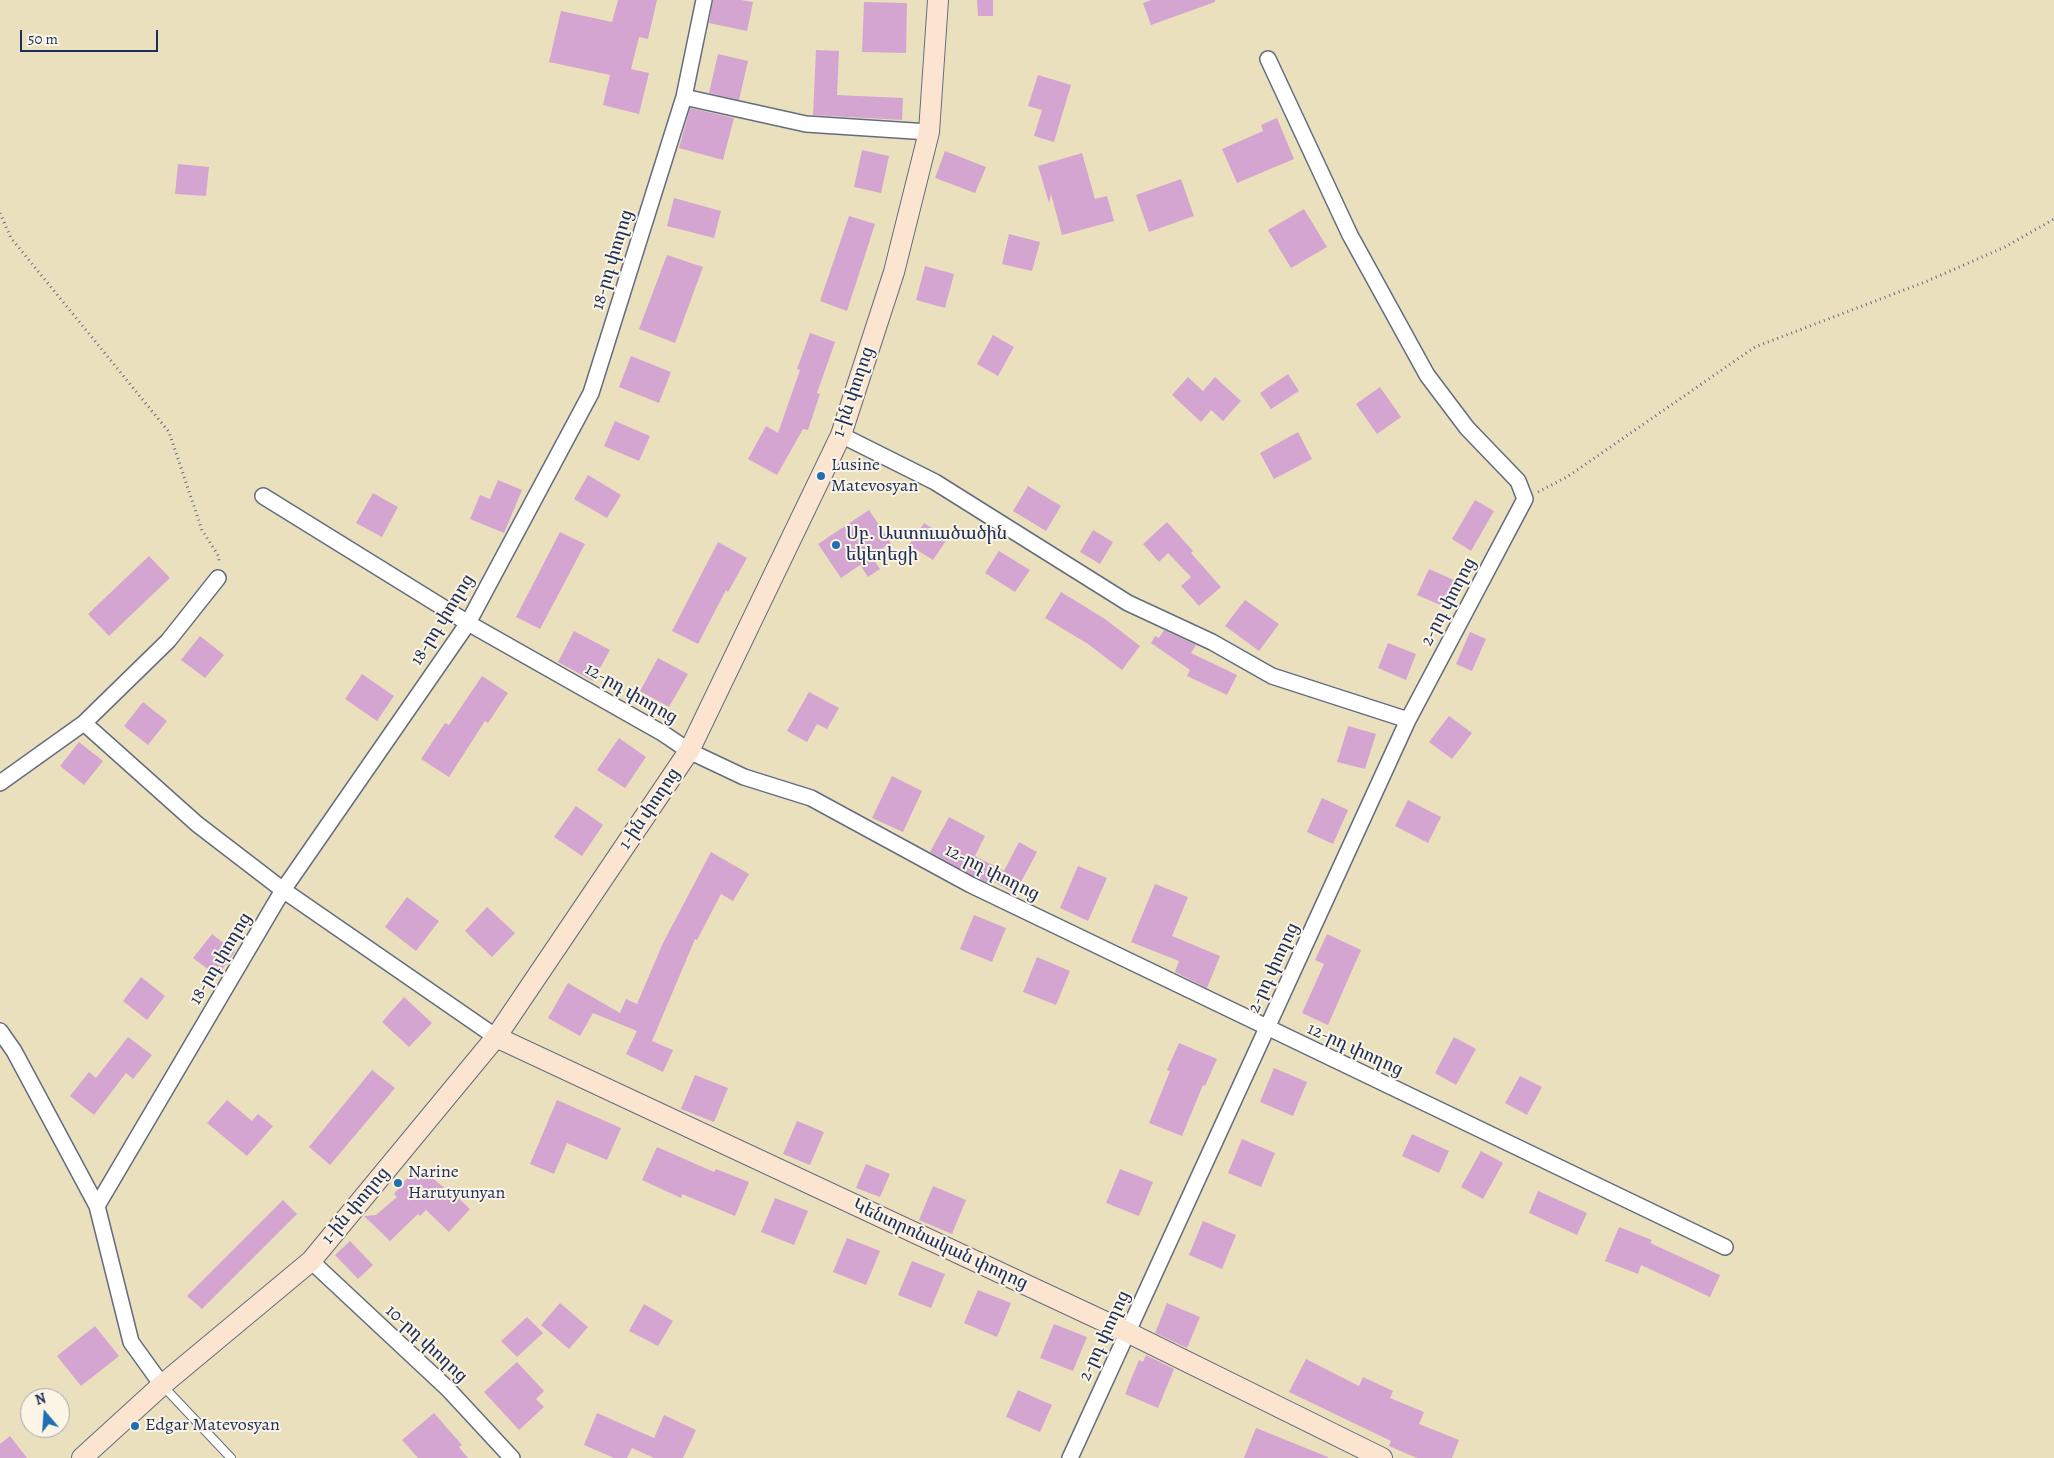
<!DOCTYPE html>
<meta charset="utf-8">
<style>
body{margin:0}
#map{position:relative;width:2054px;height:1458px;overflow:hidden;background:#eae0bd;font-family:Alegreya,serif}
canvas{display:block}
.north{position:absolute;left:20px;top:1388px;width:50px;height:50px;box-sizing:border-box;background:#fcf5e5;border:1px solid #a2a6af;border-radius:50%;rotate:342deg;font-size:14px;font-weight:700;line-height:20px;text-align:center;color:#1b2f5e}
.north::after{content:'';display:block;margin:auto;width:18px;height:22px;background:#1f6fb2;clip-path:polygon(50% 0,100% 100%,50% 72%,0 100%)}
.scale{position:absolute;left:20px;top:30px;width:138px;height:22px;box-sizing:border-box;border:2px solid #1b2f5e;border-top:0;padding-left:6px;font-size:15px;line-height:18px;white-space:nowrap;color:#1b2f5e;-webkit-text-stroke:4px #fcf5e5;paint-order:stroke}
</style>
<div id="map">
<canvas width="2054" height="1458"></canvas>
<div class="north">N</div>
<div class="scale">50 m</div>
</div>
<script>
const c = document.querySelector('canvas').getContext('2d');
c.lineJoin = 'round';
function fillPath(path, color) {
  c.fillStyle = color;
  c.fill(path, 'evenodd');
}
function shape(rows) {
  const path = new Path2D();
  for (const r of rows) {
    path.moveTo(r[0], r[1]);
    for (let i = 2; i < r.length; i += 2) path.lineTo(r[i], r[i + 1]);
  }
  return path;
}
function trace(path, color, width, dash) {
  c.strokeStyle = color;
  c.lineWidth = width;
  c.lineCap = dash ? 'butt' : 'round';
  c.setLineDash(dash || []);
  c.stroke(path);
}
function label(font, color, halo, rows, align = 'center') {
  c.font = font + ' Alegreya,"Noto Serif Armenian",serif';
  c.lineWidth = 4;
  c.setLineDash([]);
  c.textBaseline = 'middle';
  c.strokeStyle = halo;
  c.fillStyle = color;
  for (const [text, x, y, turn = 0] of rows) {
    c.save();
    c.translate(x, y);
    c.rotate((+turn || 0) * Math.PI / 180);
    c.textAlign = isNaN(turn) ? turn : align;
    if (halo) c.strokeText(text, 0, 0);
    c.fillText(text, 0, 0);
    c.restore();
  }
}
const building = shape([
 [618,0,657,0,648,39,639,37,631,69,649,73,639,114,603,105,610,75,549,62,561,11,612,22],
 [741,0,753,2,747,31,709,23,713,0],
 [977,0,993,0,993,16,978,16],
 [1151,0,1215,0,1215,2,1151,25,1143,3],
 [864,2,907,3,906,53,862,52],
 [816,50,839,51,837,95,903,98,902,120,813,115],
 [718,54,748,61,739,100,709,93],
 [1038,75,1071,85,1054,142,1034,136,1042,110,1028,106],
 [690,108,734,118,723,160,679,148],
 [1277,118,1294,159,1237,183,1222,149,1263,131,1261,125],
 [862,150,889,156,881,193,854,187],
 [945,151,986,167,975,193,935,178],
 [1082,153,1095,199,1107,196,1114,221,1062,235,1051,194,1049,203,1038,166],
 [178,164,209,167,206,196,175,194],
 [1181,179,1194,216,1149,232,1136,195],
 [674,198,721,211,714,238,667,226],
 [1304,209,1327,247,1291,268,1268,230],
 [849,216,875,224,847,311,820,301],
 [1009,234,1040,242,1032,271,1002,264],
 [667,255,703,267,675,343,639,329],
 [925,266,954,274,945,308,916,300],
 [810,333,835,342,817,393,820,394,808,430,803,429,777,475,748,459,766,426,778,433,800,370,797,369],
 [993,335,1014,347,998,376,977,364],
 [631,356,671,372,659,403,619,387],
 [1288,374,1299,391,1271,409,1260,393],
 [1188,377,1203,391,1215,377,1241,401,1223,421,1211,410,1201,422,1172,395],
 [1380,387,1401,417,1377,434,1356,404],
 [615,421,650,436,639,461,604,446],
 [1298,432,1312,459,1274,479,1260,453],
 [588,475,621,495,607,518,574,499],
 [498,480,522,490,504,533,470,519,480,495,490,499],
 [1028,486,1061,506,1046,531,1013,511],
 [373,493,398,507,382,537,356,523],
 [1475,500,1494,511,1471,551,1452,539],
 [869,510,891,543,871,556,880,569,868,577,860,565,841,578,818,544],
 [1167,522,1193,551,1191,553,1221,587,1199,606,1181,586,1191,577,1168,553,1159,562,1143,544],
 [924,523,948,538,933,560,909,545],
 [1093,530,1113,542,1100,564,1080,552],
 [560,532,585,544,540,629,516,617],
 [718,542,747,558,728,592,726,590,698,644,672,631],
 [999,551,1030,570,1015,592,985,573],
 [149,556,170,578,109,636,88,614],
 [1429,569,1463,584,1452,610,1417,595],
 [1061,592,1105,619,1140,646,1122,670,1088,644,1045,618],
 [1245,600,1279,624,1259,651,1225,626],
 [1164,630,1196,645,1191,653,1237,675,1227,695,1187,676,1190,670,1151,643,1155,636,1159,638],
 [574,631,610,650,593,681,558,662],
 [1470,632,1486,639,1472,671,1456,664],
 [200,636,224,655,205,678,181,660],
 [1388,643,1416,654,1406,680,1378,668],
 [658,658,688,674,669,707,640,691],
 [362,674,394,696,377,721,345,699],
 [482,676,508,693,488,723,485,721,449,777,421,759,445,723,449,725],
 [809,692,839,708,827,729,817,724,807,742,787,731],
 [143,702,167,721,148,745,124,726],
 [1449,716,1472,733,1452,759,1429,742],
 [1348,726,1376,734,1365,769,1337,762],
 [619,738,646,757,625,788,597,770],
 [79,742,103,761,84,785,60,766],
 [892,776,922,791,903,832,872,818],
 [1322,798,1348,810,1333,844,1307,832],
 [1408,800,1441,817,1428,843,1395,826],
 [576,806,603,825,582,856,554,837],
 [949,817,985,836,975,856,1004,871,1019,842,1037,852,1015,893,994,882,992,885,975,877,930,852],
 [711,852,749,874,733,901,721,894,697,940,695,939,652,1041,673,1050,663,1072,626,1054,637,1031,593,1013,580,1036,548,1018,568,983,620,1013,626,999,637,1004,663,943],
 [1078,866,1107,878,1088,921,1060,908],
 [1155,884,1188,897,1172,936,1220,956,1207,988,1175,972,1179,961,1131,942],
 [407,897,439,921,416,951,385,927],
 [487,907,515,933,492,957,465,931],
 [974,915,1006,928,992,962,960,949],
 [212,934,235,952,217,976,193,958],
 [1327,934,1361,950,1328,1025,1302,1013,1324,964,1315,960],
 [1037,957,1070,971,1056,1005,1023,992],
 [141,977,165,996,147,1020,123,1001],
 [404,997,432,1023,409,1047,382,1022],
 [128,1037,152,1055,133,1079,126,1073,94,1115,70,1096,89,1072,96,1078],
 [1454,1037,1476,1049,1456,1085,1435,1073],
 [1179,1043,1217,1059,1205,1086,1203,1085,1182,1136,1149,1123,1170,1071,1167,1070],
 [1274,1068,1307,1082,1293,1116,1260,1102],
 [372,1070,395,1088,330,1165,309,1147],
 [695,1075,728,1088,714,1122,681,1109],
 [1520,1076,1542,1087,1527,1115,1505,1103],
 [227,1100,252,1121,258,1114,273,1126,247,1156,207,1123],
 [557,1100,621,1128,607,1160,567,1143,554,1174,530,1164],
 [797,1121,824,1132,810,1165,783,1154],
 [1412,1134,1449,1151,1439,1173,1402,1156],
 [1242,1139,1275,1153,1261,1187,1228,1173],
 [657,1147,714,1172,716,1169,749,1182,735,1216,682,1194,681,1198,642,1180],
 [1481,1151,1503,1163,1483,1199,1461,1187],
 [866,1164,890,1174,880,1197,856,1188],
 [417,1166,451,1193,452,1192,470,1209,449,1232,426,1210,420,1216,418,1214,390,1241,364,1216,376,1215,397,1197,394,1194],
 [1120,1169,1153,1182,1139,1216,1106,1203],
 [933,1186,966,1200,952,1234,919,1220],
 [1538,1191,1587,1213,1577,1235,1529,1213],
 [775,1198,808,1211,794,1245,761,1232],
 [283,1200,297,1214,202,1309,187,1296],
 [1203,1221,1236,1235,1222,1269,1189,1255],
 [1619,1227,1652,1240,1650,1243,1720,1275,1710,1297,1641,1265,1638,1274,1605,1261],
 [847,1238,880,1251,866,1285,833,1272],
 [350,1241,373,1265,358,1279,335,1255],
 [912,1261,945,1274,931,1308,898,1295],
 [978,1290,1011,1303,997,1337,964,1323],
 [560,1303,588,1327,569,1349,541,1325],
 [1167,1303,1200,1317,1187,1348,1155,1333],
 [644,1304,673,1321,658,1346,629,1331],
 [527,1317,543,1333,517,1357,501,1341],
 [1054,1324,1087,1337,1073,1371,1040,1358],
 [95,1326,119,1356,81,1386,57,1356],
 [1146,1355,1174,1369,1158,1408,1125,1394,1139,1360,1143,1362],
 [1306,1359,1359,1386,1363,1377,1393,1391,1390,1398,1424,1412,1419,1424,1459,1440,1452,1458,1417,1458,1389,1446,1391,1441,1289,1392],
 [517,1362,544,1391,536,1399,544,1407,519,1430,484,1392],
 [1018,1390,1052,1405,1040,1432,1006,1417],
 [434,1413,462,1445,459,1447,468,1458,418,1458,402,1440],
 [597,1413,654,1438,664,1415,696,1430,683,1458,654,1458,632,1448,627,1458,614,1458,584,1445],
 [1256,1428,1328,1457,1328,1458,1244,1458],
 [10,1436,27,1458,0,1458,0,1444]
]);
const path = shape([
 [0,213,11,238,169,432,202,530,219,557,219,563],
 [1538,492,1567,477,1755,347,1925,282,2005,247,2054,219]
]);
const lane = shape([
 [162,1385,231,1458]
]);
const street = shape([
 [684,97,806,124,929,132],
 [841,435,935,482,1128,603,1212,642,1272,676,1408,720],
 [263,496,468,623,664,734,689,751,744,777,811,798,971,885,1725,1247],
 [84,723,197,824,283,890,496,1037],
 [0,783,84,723,168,641,218,578],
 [0,1031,14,1051,97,1206,131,1342,162,1385],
 [97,1206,283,890,468,623,591,393,684,97,704,0],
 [311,1261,448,1389,512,1458],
 [1070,1458,1408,720,1525,499,1518,481,1467,428,1427,375,1350,235,1268,59]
]);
const secondary = shape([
 [496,1037,1127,1332,1382,1458],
 [82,1458,162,1385,311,1261,496,1037,689,751,841,435,894,272,929,132,938,0]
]);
const markers = [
 [821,476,5,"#1f6fb2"],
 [836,545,5,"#1f6fb2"],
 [398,1183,5,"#1f6fb2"],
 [135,1426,5,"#1f6fb2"]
];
const streetNames = [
 ["18-րդ փողոց",613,260,-73],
 ["1-ին փողոց",854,392,-71],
 ["2-րդ փողոց",1449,602,-62],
 ["18-րդ փողոց",443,620,-58],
 ["12-րդ փողոց",631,694,30],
 ["1-ին փողոց",650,809,-56],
 ["12-րդ փողոց",992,873,27],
 ["18-րդ փողոց",221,959,-59],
 ["2-րդ փողոց",1274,968,-65],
 ["12-րդ փողոց",1355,1050,25],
 ["1-ին փողոց",356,1206,-50],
 ["Կենտրոնական փողոց",940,1245,25],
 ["2-րդ փողոց",1105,1336,-65],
 ["10-րդ փողոց",426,1344,43]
];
const poiNames = [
 ["Lusine",831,466],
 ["Matevosyan",831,487],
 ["Սբ. Աստուածածին",846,535],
 ["եկեղեցի",846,556],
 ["Narine",408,1173],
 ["Harutyunyan",408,1194],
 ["Edgar Matevosyan",145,1426]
];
fillPath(building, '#d5a5d2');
trace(lane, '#636d7f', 10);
trace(street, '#636d7f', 18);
trace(secondary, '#636d7f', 22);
trace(path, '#636d7f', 3, [1, 4]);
trace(lane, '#fff', 8);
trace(street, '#fff', 15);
trace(secondary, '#fce5d0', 20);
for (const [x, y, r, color] of markers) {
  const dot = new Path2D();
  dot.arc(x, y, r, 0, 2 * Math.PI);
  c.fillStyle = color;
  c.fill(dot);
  trace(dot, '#fcf5e5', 2);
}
label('18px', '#1b2f5e', '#fcf5e5', streetNames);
label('18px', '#1b2f5e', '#fcf5e5', poiNames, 'left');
</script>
